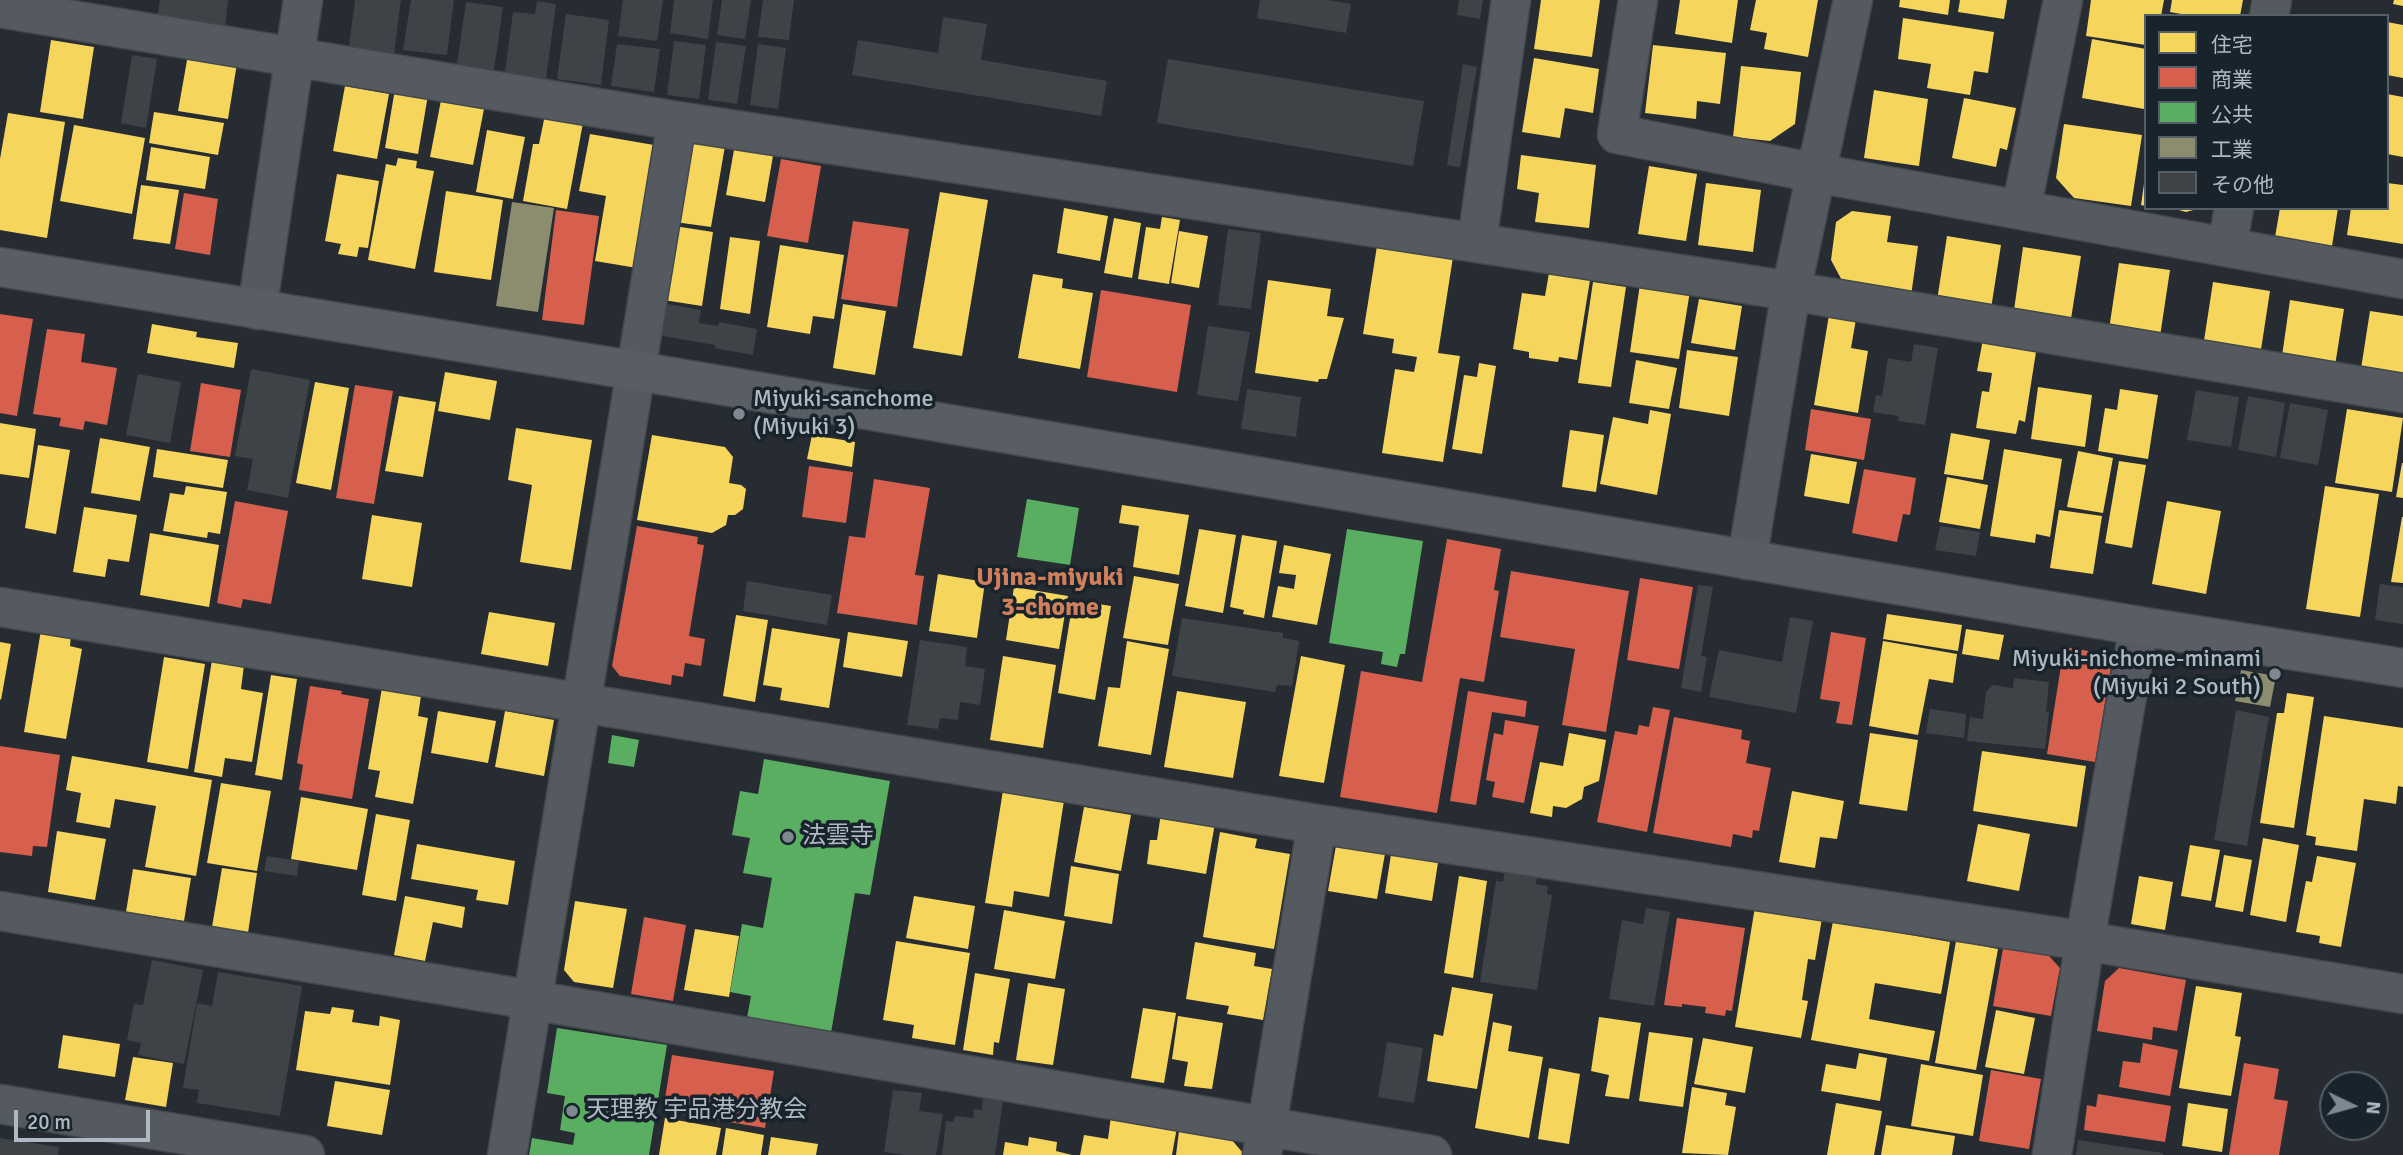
<!DOCTYPE html>
<meta charset="utf-8">
<style>
body{margin:0}
#map{position:relative;width:2403px;height:1155px;overflow:hidden;background:#262c31;font-family:Signika,"Noto Sans JP",sans-serif}
canvas{display:block}
.legend{position:absolute;left:2144px;top:14px;width:245px;height:196px;box-sizing:border-box;background:#19232b;border:2px solid #555f68;margin:0;padding:9px 12px;list-style:none;font-size:21px;color:#aeb9c4}
.legend li{display:flex;align-items:center;gap:14px;height:35px}
.legend b{width:35px;border:2px solid #555f68}
.north{position:absolute;left:2319px;top:1071px;width:70px;height:70px;box-sizing:border-box;background:#19232b;border:2px solid #555f68;border-radius:50%;rotate:95deg;font-size:19px;font-weight:700;line-height:28px;text-align:center;color:#aeb9c4}
.north::after{content:'';display:block;margin:auto;width:24px;height:32px;background:#7e8891;clip-path:polygon(50% 0,100% 100%,50% 72%,0 100%)}
.scale{position:absolute;left:14px;top:1110px;width:136px;height:32px;box-sizing:border-box;border:4px solid #aeb9c4;border-top:0;padding-left:9px;font-size:21px;line-height:24px;white-space:nowrap;color:#aeb9c4;-webkit-text-stroke:5px #19232b;paint-order:stroke}
</style>
<div id="map">
<canvas width="2403" height="1155"></canvas>
<ul class="legend">
<li><b style="height:19px;background:#f6d55c"></b>住宅</li>
<li><b style="height:19px;background:#d6604d"></b>商業</li>
<li><b style="height:19px;background:#5aae61"></b>公共</li>
<li><b style="height:19px;background:#8c8c6e"></b>工業</li>
<li><b style="height:19px;background:#3e4348"></b>その他</li>
</ul>
<div class="north">N</div>
<div class="scale">20 m</div>
</div>
<script>
const c = document.querySelector('canvas').getContext('2d');
c.lineJoin = 'round';
function fillPath(path, color) {
  c.fillStyle = color;
  c.fill(path, 'evenodd');
}
function shape(rows) {
  const path = new Path2D();
  for (const r of rows) {
    path.moveTo(r[0], r[1]);
    for (let i = 2; i < r.length; i += 2) path.lineTo(r[i], r[i + 1]);
  }
  return path;
}
function trace(path, color, width, dash) {
  c.strokeStyle = color;
  c.lineWidth = width;
  c.lineCap = dash ? 'butt' : 'round';
  c.setLineDash(dash || []);
  c.stroke(path);
}
function label(font, color, halo, rows, align = 'center') {
  c.font = font + ' Signika,"Noto Sans JP",sans-serif';
  c.lineWidth = 7;
  c.setLineDash([]);
  c.textBaseline = 'middle';
  c.strokeStyle = halo;
  c.fillStyle = color;
  for (const [text, x, y, turn = 0] of rows) {
    c.save();
    c.translate(x, y);
    c.rotate((+turn || 0) * Math.PI / 180);
    c.textAlign = isNaN(turn) ? turn : align;
    if (halo) c.strokeText(text, 0, 0);
    c.fillText(text, 0, 0);
    c.restore();
  }
}
const homes = shape([
 [1541,0,1600,0,1592,57,1534,49],
 [1680,0,1738,0,1732,43,1675,34],
 [1756,0,1818,0,1808,57,1764,49,1767,33,1750,30],
 [1900,0,1950,0,1948,15,1899,7],
 [1960,0,2007,0,2004,19,1958,12],
 [2091,0,2164,0,2161,16,2146,16,2146,45,2086,36],
 [2172,0,2243,0,2240,16,2193,16,2170,12],
 [2394,0,2403,0,2403,6,2393,4],
 [1903,18,1994,32,1988,73,1974,71,1970,95,1927,88,1931,64,1898,59],
 [2387,22,2403,25,2403,78,2387,75],
 [2092,39,2146,49,2144,109,2082,98],
 [51,40,94,47,83,119,40,112],
 [1653,45,1726,53,1720,104,1697,101,1696,119,1645,113],
 [189,49,238,57,228,119,178,111],
 [1534,58,1599,69,1593,113,1565,108,1560,138,1522,132],
 [1741,66,1801,72,1795,124,1770,141,1733,137],
 [345,86,389,94,377,159,333,151],
 [395,89,428,95,418,154,385,148],
 [443,90,473,95,471,107,484,109,473,165,430,157],
 [1874,90,1928,99,1919,166,1864,158],
 [2387,94,2403,97,2403,157,2387,154],
 [1964,98,2016,108,2007,150,2000,148,1996,167,1952,158],
 [547,105,585,112,567,209,523,201,533,144,539,144],
 [154,112,224,123,218,155,149,143],
 [8,113,65,122,47,238,0,230,0,159],
 [2064,124,2142,135,2131,206,2074,198,2056,178],
 [74,125,145,138,132,214,60,201],
 [487,130,525,137,513,199,476,192],
 [590,134,654,145,644,203,648,204,637,268,595,261,606,196,579,191],
 [688,140,725,146,711,227,675,222],
 [735,144,774,150,765,202,726,195],
 [151,147,210,157,205,189,146,180],
 [1521,155,1596,165,1589,228,1535,222,1539,193,1517,189],
 [398,158,417,161,416,168,434,171,415,269,368,260,386,164,396,166],
 [1649,166,1697,174,1686,241,1638,234],
 [337,174,379,181,368,248,359,247,357,257,338,254,341,244,325,241],
 [1706,183,1761,190,1753,252,1698,245],
 [2387,183,2403,185,2403,244,2347,235,2351,208,2387,208],
 [2144,184,2146,184,2146,206,2141,205],
 [141,185,179,190,170,244,133,239],
 [446,191,503,200,491,280,434,272],
 [940,192,988,200,962,356,913,348],
 [1064,208,1108,216,1100,261,1057,253],
 [2172,208,2197,208,2197,209,2186,212],
 [2280,208,2338,208,2332,246,2275,237],
 [1852,211,1891,216,1887,242,1918,246,1911,296,1846,288,1831,260,1836,222],
 [1162,217,1180,220,1169,284,1138,279,1146,227,1160,229],
 [1114,218,1141,223,1132,278,1104,273],
 [668,225,713,232,702,306,657,299],
 [1179,231,1208,236,1199,288,1171,283],
 [1947,236,2001,245,1990,315,1936,307],
 [730,237,760,241,750,314,720,309],
 [780,245,844,255,834,319,813,316,810,334,767,327],
 [1377,246,1453,257,1438,353,1460,356,1443,462,1382,453,1395,369,1414,372,1417,357,1392,353,1394,339,1363,334],
 [2023,247,2081,256,2070,325,2013,317],
 [2119,263,2170,270,2159,343,2108,336],
 [1549,273,1590,280,1577,360,1559,357,1558,362,1529,358,1529,352,1513,349,1522,293,1545,296],
 [1033,274,1063,279,1062,288,1093,293,1080,369,1018,358],
 [1268,280,1331,289,1327,316,1344,318,1327,379,1319,379,1318,382,1255,373],
 [1593,282,1626,287,1611,387,1578,383],
 [2213,282,2270,291,2260,356,2203,347],
 [1640,284,1690,291,1679,359,1630,352],
 [1699,299,1742,306,1735,350,1691,343],
 [2290,300,2344,309,2334,372,2281,363],
 [843,304,886,311,875,375,833,368],
 [2370,311,2403,316,2403,381,2360,375],
 [1829,315,1856,319,1851,348,1868,351,1858,413,1814,405],
 [152,324,197,332,196,337,238,343,234,368,147,353],
 [1983,339,2006,343,2005,347,2036,352,2025,422,2019,420,2016,434,1976,428,1982,391,1989,392,1992,373,1977,371],
 [1687,350,1738,357,1729,416,1679,408],
 [1636,360,1677,368,1669,409,1629,403],
 [1479,363,1496,366,1482,454,1452,449,1464,375,1477,377],
 [445,372,497,381,490,420,438,411],
 [315,382,349,388,331,490,296,483],
 [2038,387,2092,395,2085,447,2031,439],
 [2120,389,2158,395,2148,459,2098,451,2105,408,2117,410],
 [399,396,436,402,423,477,385,471],
 [2347,409,2403,418,2392,492,2335,483],
 [1650,410,1671,414,1657,495,1600,484,1613,417,1648,424],
 [0,423,36,429,29,478,0,474],
 [516,428,592,440,571,570,520,562,532,485,508,480],
 [1570,430,1604,435,1596,492,1562,487],
 [1951,433,1990,440,1983,480,1944,474],
 [652,435,725,447,733,457,729,483,741,485,746,489,743,509,735,515,728,515,726,525,712,533,637,520],
 [812,435,855,442,852,467,807,459],
 [100,438,150,447,140,501,91,493],
 [38,445,70,450,56,534,25,528],
 [157,449,228,460,223,488,153,477],
 [2004,449,2062,459,2050,537,2036,534,2035,543,1990,536],
 [2078,451,2113,458,2103,513,2067,507],
 [1811,454,1857,462,1849,504,1804,496],
 [2119,461,2146,465,2132,548,2105,543],
 [2402,463,2403,463,2403,498,2396,497],
 [1947,477,1988,485,1980,529,1939,522],
 [186,486,227,492,220,534,208,532,207,538,163,531,170,493,184,495],
 [2325,486,2379,494,2360,617,2306,609],
 [2167,501,2221,511,2206,594,2152,584],
 [1122,505,1189,515,1179,575,1133,567,1139,526,1119,523],
 [84,507,137,515,129,562,108,559,105,577,73,572],
 [2059,510,2102,516,2093,574,2050,568],
 [372,515,422,523,412,587,362,579],
 [2402,517,2403,517,2403,583,2391,582],
 [1199,529,1236,535,1223,613,1185,606],
 [150,533,219,545,209,607,140,595],
 [1242,535,1277,541,1264,618,1243,614,1244,610,1230,607],
 [1284,545,1331,554,1317,625,1272,617,1278,586,1294,589,1296,575,1279,573],
 [938,574,985,582,977,638,929,631],
 [1134,576,1179,584,1168,645,1123,638],
 [1014,587,1068,596,1059,649,1006,640],
 [1073,600,1111,606,1095,700,1058,693],
 [489,612,555,623,548,666,481,654],
 [1887,614,1962,625,1958,651,1883,639],
 [736,615,768,620,755,702,723,696],
 [772,628,840,639,829,708,780,700,782,688,763,685],
 [1966,629,2004,635,1999,660,1962,654],
 [41,630,71,635,70,646,82,649,66,739,24,732],
 [848,632,908,641,902,677,843,667],
 [1127,641,1169,649,1151,755,1098,746,1108,687,1120,688],
 [1883,641,1957,654,1953,683,1929,679,1918,735,1869,726],
 [0,642,11,644,1,700,0,699],
 [1003,656,1056,665,1043,748,990,740],
 [1301,656,1345,665,1324,783,1279,776],
 [164,657,205,664,188,769,147,762],
 [212,660,244,665,241,689,263,693,252,762,225,758,222,777,194,772],
 [271,675,297,679,282,780,255,775],
 [383,682,422,689,418,716,428,718,413,804,375,797,380,771,368,769],
 [1177,691,1246,702,1233,778,1164,767],
 [2287,693,2314,697,2294,828,2260,823,2277,713,2284,713],
 [438,711,496,721,488,763,431,753],
 [505,711,554,720,544,776,495,767],
 [2324,716,2403,728,2403,787,2398,786,2396,804,2364,799,2357,851,2315,845,2316,837,2306,835],
 [1569,733,1606,740,1599,781,1584,787,1582,799,1566,808,1553,806,1552,817,1530,813,1540,762,1563,766],
 [1870,733,1918,740,1907,811,1859,804],
 [1982,751,2086,766,2077,827,1973,811],
 [72,756,212,780,196,876,145,867,156,806,115,799,110,828,76,822,81,793,66,790],
 [221,783,271,791,257,871,207,863],
 [1004,784,1065,794,1049,897,1014,891,1012,907,985,903],
 [1792,791,1844,801,1837,839,1820,837,1815,868,1779,862],
 [301,797,368,809,357,870,291,859],
 [1084,807,1131,815,1121,871,1074,862],
 [1161,813,1215,823,1206,874,1147,864,1150,840,1157,840],
 [376,814,410,820,396,901,362,895],
 [1978,824,2030,834,2019,891,1967,881],
 [57,831,106,839,95,900,48,892],
 [1220,832,1257,839,1255,848,1290,854,1274,949,1203,937],
 [2263,838,2299,845,2286,922,2250,915],
 [1337,840,1386,848,1377,899,1328,891],
 [417,844,515,861,508,905,476,900,478,890,411,879],
 [2190,845,2220,850,2211,901,2181,896],
 [1392,848,1439,856,1432,901,1385,893],
 [2224,855,2252,860,2243,912,2215,907],
 [2317,856,2356,863,2341,947,2319,943,2320,936,2296,932,2306,881,2312,882],
 [1071,866,1119,874,1112,924,1064,916],
 [222,868,257,873,248,933,212,927],
 [133,869,191,878,184,921,126,912],
 [1459,876,1487,881,1473,978,1444,973],
 [2139,876,2173,882,2165,930,2131,924],
 [405,896,465,907,462,928,433,922,425,961,394,955],
 [914,896,975,906,968,949,906,938],
 [575,901,627,909,613,988,574,982,564,970],
 [1755,907,1822,918,1815,960,1808,959,1802,1000,1808,1001,1801,1038,1735,1027],
 [1004,910,1065,921,1055,979,994,969],
 [1833,921,1950,942,1941,994,1875,983,1869,1019,1935,1031,1929,1061,1811,1040],
 [695,929,739,936,729,997,684,990],
 [896,941,970,953,955,1045,912,1038,914,1025,883,1020],
 [1956,941,1998,949,1976,1070,1935,1063],
 [1195,942,1256,953,1254,966,1272,969,1263,1020,1227,1014,1229,1006,1186,999],
 [975,973,1010,979,999,1043,994,1042,993,1055,963,1050],
 [1028,983,1065,989,1053,1065,1016,1060],
 [2196,986,2242,993,2235,1036,2241,1037,2231,1096,2179,1088],
 [1452,987,1493,994,1477,1089,1427,1081,1434,1034,1443,1036],
 [332,1007,354,1010,352,1022,379,1026,380,1016,400,1020,390,1085,296,1070,305,1011,330,1014],
 [1143,1008,1176,1013,1164,1083,1131,1078],
 [1996,1010,2035,1018,2024,1074,1985,1067],
 [1178,1016,1223,1023,1212,1089,1184,1086,1188,1062,1172,1059],
 [1599,1017,1641,1023,1629,1099,1605,1096,1609,1075,1591,1071],
 [1493,1022,1512,1026,1508,1051,1543,1057,1529,1138,1475,1128],
 [1649,1032,1693,1038,1683,1107,1639,1101],
 [63,1035,120,1044,115,1077,58,1068],
 [1703,1038,1753,1047,1745,1093,1694,1084],
 [1859,1053,1887,1058,1880,1101,1821,1091,1826,1064,1856,1069],
 [133,1057,173,1063,166,1107,125,1100],
 [1921,1064,1983,1075,1973,1136,1911,1126],
 [1549,1068,1580,1074,1569,1144,1538,1139],
 [335,1081,390,1090,382,1135,327,1126],
 [1692,1087,1727,1093,1725,1105,1736,1107,1728,1155,1682,1153],
 [1836,1103,1882,1111,1874,1155,1827,1155],
 [2188,1103,2228,1109,2222,1152,2182,1146],
 [1111,1116,1177,1127,1172,1155,1080,1155,1084,1135,1108,1139],
 [665,1118,721,1128,716,1155,659,1155],
 [1886,1125,1955,1136,1952,1155,1881,1155],
 [726,1128,764,1135,761,1155,722,1155],
 [1179,1131,1231,1139,1243,1153,1243,1155,1176,1155],
 [771,1137,818,1144,816,1155,768,1155],
 [1029,1137,1057,1142,1056,1151,1072,1155,1003,1155,1005,1142,1028,1146]
]);
const shops = shape([
 [781,159,821,166,808,243,767,236],
 [184,193,218,199,210,255,175,249],
 [556,210,599,216,584,325,542,320],
 [853,221,909,229,897,307,841,299],
 [1101,290,1191,305,1177,392,1087,377],
 [0,314,33,319,17,416,0,413],
 [47,329,85,334,81,362,117,368,107,425,85,421,83,430,59,426,61,418,33,414],
 [201,383,241,390,230,457,190,451],
 [355,385,393,391,374,504,336,498],
 [1811,409,1871,419,1864,460,1805,450],
 [809,466,853,472,846,523,802,517],
 [1864,469,1916,478,1910,515,1903,514,1897,542,1852,533],
 [874,479,930,488,915,575,924,576,917,625,837,613,849,536,865,538],
 [235,501,288,511,271,604,243,599,241,608,217,603],
 [637,526,698,537,697,544,704,545,689,636,705,639,701,666,685,663,683,677,672,675,671,685,620,676,612,666],
 [1447,539,1501,549,1494,590,1499,591,1484,682,1460,678,1437,813,1340,797,1361,671,1422,682],
 [1511,571,1629,591,1606,732,1562,725,1575,649,1500,637],
 [1640,578,1693,587,1679,669,1627,660],
 [1831,632,1866,638,1852,725,1836,723,1840,702,1820,699],
 [2064,647,2113,655,2095,762,2047,754],
 [310,686,342,691,341,694,369,699,352,799,299,790,303,765,297,763],
 [1468,691,1527,701,1525,717,1492,712,1476,805,1450,801],
 [1653,707,1670,710,1647,832,1597,822,1615,731,1637,735,1639,725,1649,727],
 [1674,717,1742,730,1741,739,1750,741,1746,763,1771,768,1759,831,1753,830,1752,838,1733,834,1731,847,1653,833],
 [1505,720,1539,726,1524,803,1492,797,1495,782,1486,780,1494,733,1503,735],
 [0,746,60,755,47,847,33,846,32,856,0,852],
 [644,917,686,925,673,1001,631,994],
 [1677,918,1745,928,1732,1011,1726,1010,1725,1016,1705,1013,1706,1007,1682,1004,1682,1007,1664,1005],
 [2003,948,2049,956,2060,968,2051,1016,1993,1006],
 [2119,968,2186,980,2177,1031,2153,1027,2152,1040,2097,1031,2105,981],
 [2143,1043,2178,1050,2170,1096,2119,1087,2123,1061,2140,1063],
 [672,1055,774,1071,765,1128,663,1111],
 [2244,1063,2279,1069,2274,1099,2288,1101,2279,1155,2229,1155],
 [1991,1070,2041,1079,2029,1149,1979,1141],
 [2098,1094,2171,1106,2165,1142,2084,1130,2087,1105,2096,1107]
]);
const public = shape([
 [1027,499,1079,508,1070,565,1017,557],
 [1347,529,1423,541,1405,654,1400,654,1397,667,1381,664,1383,652,1329,643],
 [612,735,639,740,634,767,608,763],
 [764,759,890,781,870,895,855,893,831,1033,747,1018,751,996,730,992,742,924,763,928,772,878,743,873,750,838,732,835,740,791,758,794],
 [557,1028,667,1045,649,1155,529,1155,532,1138,573,1145,575,1133,560,1130,565,1096,547,1093]
]);
const industry = shape([
 [512,202,554,208,538,312,496,306],
 [2241,670,2276,676,2270,707,2235,701]
]);
const building = shape([
 [160,0,228,0,225,28,157,20],
 [355,0,401,0,394,54,349,47],
 [411,0,454,0,447,55,403,50],
 [623,0,663,0,657,41,618,36],
 [674,0,713,0,708,39,670,33],
 [722,0,751,0,745,39,717,35],
 [763,0,794,0,789,40,758,37],
 [1260,0,1328,0,1351,4,1346,33,1257,18],
 [1459,0,1483,0,1480,19,1457,15],
 [537,1,556,4,546,79,505,72,513,12,535,14],
 [466,2,503,7,494,70,457,64],
 [566,14,609,20,601,85,557,79],
 [943,17,987,24,981,60,1107,81,1101,116,852,75,858,40,938,53],
 [674,41,706,45,699,99,667,95],
 [716,42,746,46,737,104,708,100],
 [617,44,660,49,654,92,611,86],
 [758,44,786,48,778,109,750,105],
 [132,55,157,59,146,128,121,123],
 [1168,59,1424,101,1413,166,1157,123],
 [1463,64,1477,67,1460,167,1447,165],
 [1228,229,1261,233,1251,309,1218,305],
 [656,302,701,310,699,323,718,326,719,322,757,329,753,355,715,348,715,345,651,334],
 [1208,326,1250,332,1238,401,1197,395],
 [1914,344,1938,348,1925,425,1898,421,1899,416,1873,412,1876,395,1882,396,1888,358,1911,362],
 [251,369,310,380,288,498,247,490,253,459,235,456],
 [138,374,181,382,170,443,126,435],
 [1247,389,1301,397,1296,437,1241,429],
 [2196,390,2239,397,2231,447,2187,440],
 [2248,396,2285,403,2276,457,2238,450],
 [2290,403,2328,410,2318,465,2280,458],
 [1940,526,1980,532,1976,556,1935,550],
 [747,581,832,595,827,625,743,611],
 [2380,584,2403,587,2403,624,2375,620],
 [1698,585,1713,587,1701,656,1707,657,1701,692,1681,688],
 [1790,617,1813,621,1796,713,1709,697,1719,650,1782,662],
 [1182,618,1283,633,1283,638,1299,641,1292,686,1277,685,1275,692,1172,676],
 [920,640,967,647,965,666,985,669,980,705,960,702,958,720,940,718,938,729,907,725],
 [2014,678,2049,682,2046,712,2049,712,2045,749,1967,741,1970,717,1983,719,1986,692,1993,685,2013,688],
 [1930,709,1966,714,1964,738,1926,733],
 [2236,710,2269,717,2247,846,2214,840],
 [267,856,299,861,297,876,264,871],
 [1505,868,1538,873,1536,884,1548,886,1547,894,1552,895,1537,990,1480,982,1496,881,1503,882],
 [1646,908,1670,912,1654,1006,1609,999,1622,920,1643,924],
 [152,960,203,970,184,1064,138,1055,141,1043,127,1040,134,1004,143,1005],
 [218,972,302,986,280,1116,197,1103,199,1090,183,1088,197,1003,212,1006],
 [1387,1042,1423,1048,1414,1103,1378,1097],
 [893,1090,922,1093,919,1111,943,1114,936,1155,905,1155,884,1152],
 [983,1098,1003,1101,995,1155,942,1155,946,1121,953,1122,955,1116,973,1118,974,1109,982,1110],
 [0,1138,59,1147,58,1155,0,1155],
 [2078,1140,2163,1153,2163,1155,2076,1155]
]);
const street = shape([
 [1638,0,1617,134,1816,173,2403,279],
 [0,8,677,121,1791,291,2403,393],
 [2269,16,2272,0],
 [2021,210,2063,0],
 [1477,242,1511,0],
 [2227,247,2234,208],
 [257,310,303,0],
 [1747,560,1791,291,1853,0],
 [0,607,1317,824,2085,941,2403,994],
 [0,911,532,1000,1432,1155],
 [0,1104,305,1155],
 [507,1155,677,121],
 [1262,1155,1317,824],
 [2052,1155,2085,941,2139,626]
]);
const secondary = shape([
 [0,267,637,371,2139,626,2403,668]
]);
const markers = [
 [739,414,7,"#7e8891"],
 [2275,674,7,"#7e8891"],
 [788,837,7,"#7e8891"],
 [572,1111,7,"#7e8891"]
];
const poiNames = [
 ["Miyuki-sanchome",753,400],
 ["(Miyuki 3)",753,428],
 ["Miyuki-nichome-minami",2261,660,"right"],
 ["(Miyuki 2 South)",2261,688,"right"],
 ["法雲寺",802,837],
 ["天理教 宇品港分教会",586,1111]
];
const neighbourhoodNames = [
 ["Ujina-miyuki",1050,578],
 ["3-chome",1050,608]
];
fillPath(homes, '#f6d55c');
fillPath(shops, '#d6604d');
fillPath(public, '#5aae61');
fillPath(industry, '#8c8c6e');
fillPath(building, '#3e4348');
trace(street, '#43484c', 41);
trace(secondary, '#43484c', 41);
trace(street, '#555a60', 38);
trace(secondary, '#595e65', 38);
for (const [x, y, r, color] of markers) {
  const dot = new Path2D();
  dot.arc(x, y, r, 0, 2 * Math.PI);
  c.fillStyle = color;
  c.fill(dot);
  trace(dot, '#19232b', 2.5);
}
label('24px', '#aeb9c4', '#19232b', poiNames, 'left');
label('bold 26px', '#d07f5d', '#19232b', neighbourhoodNames);
</script>
